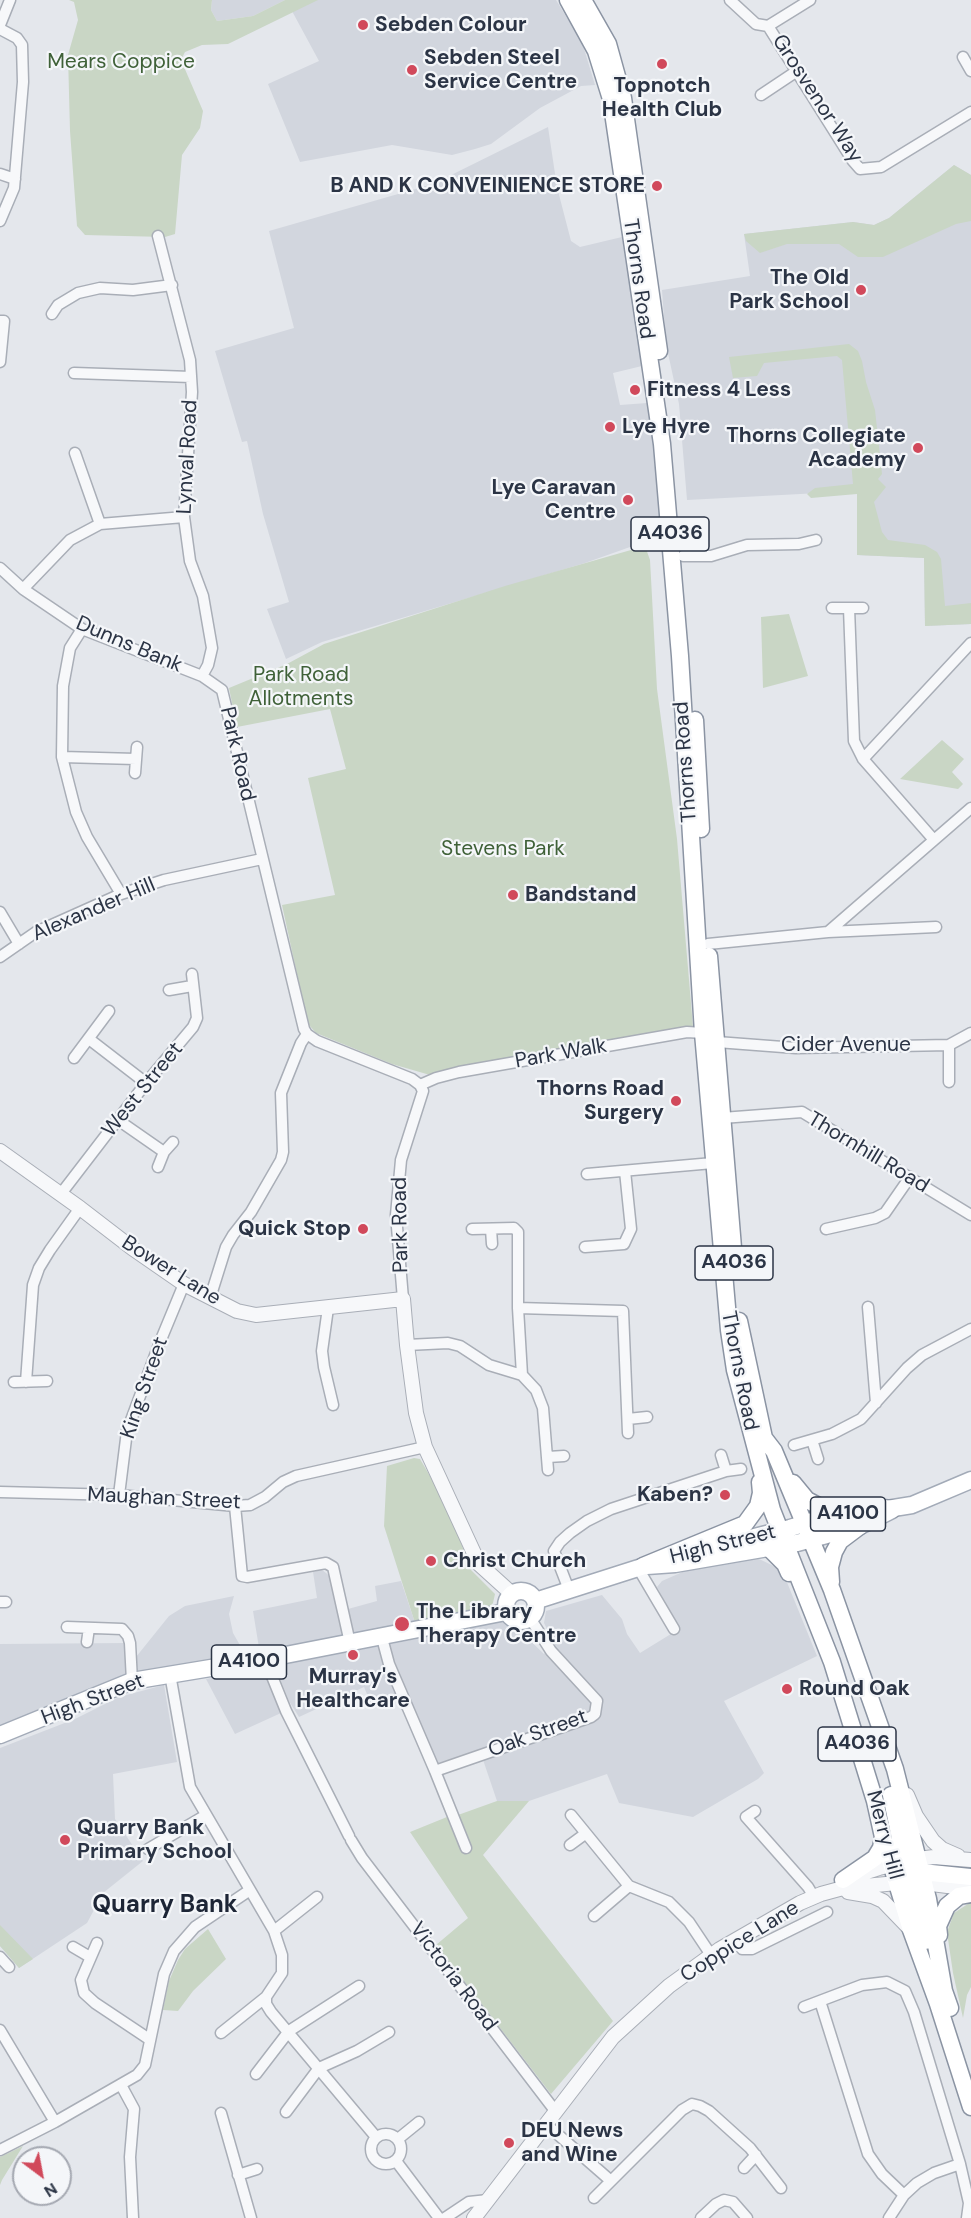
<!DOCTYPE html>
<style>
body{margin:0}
#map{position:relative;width:971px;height:2218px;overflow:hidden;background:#e4e7ec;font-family:"DM Sans",sans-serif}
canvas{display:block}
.north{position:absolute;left:12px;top:2146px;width:60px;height:60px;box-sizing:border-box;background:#f4f6f9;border:2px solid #a4a8b1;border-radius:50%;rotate:148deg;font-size:16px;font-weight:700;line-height:24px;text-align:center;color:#2b3445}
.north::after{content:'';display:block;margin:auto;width:21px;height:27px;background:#d1495b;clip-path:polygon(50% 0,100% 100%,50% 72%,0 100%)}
</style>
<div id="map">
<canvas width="971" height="2218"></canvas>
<div class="north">N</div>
</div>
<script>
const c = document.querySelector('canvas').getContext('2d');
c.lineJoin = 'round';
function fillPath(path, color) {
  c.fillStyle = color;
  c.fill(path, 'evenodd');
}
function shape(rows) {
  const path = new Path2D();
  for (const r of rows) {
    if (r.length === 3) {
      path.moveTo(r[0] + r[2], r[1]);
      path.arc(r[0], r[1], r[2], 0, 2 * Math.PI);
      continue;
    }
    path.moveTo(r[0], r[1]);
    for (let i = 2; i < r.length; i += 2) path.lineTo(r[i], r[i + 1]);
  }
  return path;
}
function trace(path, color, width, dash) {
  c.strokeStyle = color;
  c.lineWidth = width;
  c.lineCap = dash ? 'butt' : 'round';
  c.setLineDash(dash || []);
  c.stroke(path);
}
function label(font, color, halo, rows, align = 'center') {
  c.font = font + ' "DM Sans",sans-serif';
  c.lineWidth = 4.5;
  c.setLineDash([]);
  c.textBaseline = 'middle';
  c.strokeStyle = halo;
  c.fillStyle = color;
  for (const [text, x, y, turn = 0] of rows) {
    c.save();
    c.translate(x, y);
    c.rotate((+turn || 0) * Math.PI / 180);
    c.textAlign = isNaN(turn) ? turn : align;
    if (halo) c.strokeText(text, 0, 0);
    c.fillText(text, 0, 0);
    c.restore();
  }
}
const built = shape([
 [212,0,285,0,253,16,217,21,211,10],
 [286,0,556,0,582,42,595,85,581,86,540,108,491,144,475,149,452,155,392,145,300,162,268,84,319,61],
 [548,127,557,187,571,241,580,247,622,237,642,366,613,373,620,405,647,403,654,451,661,536,585,563,322,642,286,659,267,609,289,602,263,514,247,441,242,442,215,351,294,328,269,231,433,184],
 [954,165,971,175,971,624,925,626,924,558,857,555,857,491,687,500,679,404,666,344,662,290,750,276,744,234,853,222,874,225,889,218],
 [757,1558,782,1570,817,1656,724,1701,764,1773,758,1779,693,1817,619,1803,607,1774,529,1801,497,1801,480,1751,438,1763,386,1645,500,1622,509,1622,515,1626,544,1654,553,1641,544,1623,546,1611,602,1595,622,1619,627,1634,640,1653,679,1629,657,1587,662,1581,694,1567],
 [322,1570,330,1576,347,1638,260,1654,253,1611,317,1598,313,1572],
 [401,1581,415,1623,353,1637,348,1609,377,1601,375,1586],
 [234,1596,229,1614,233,1633,241,1647,242,1656,138,1675,136,1657,169,1616,185,1606],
 [126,1643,128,1678,13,1722,0,1725,0,1644],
 [380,1646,399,1695,372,1706,364,1687,299,1717,289,1701,275,1666],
 [264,1668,281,1713,235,1734,206,1679],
 [164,1685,177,1762,113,1774,115,1819,143,1861,103,1893,87,1923,19,1968,0,1946,0,1748,75,1719,119,1697]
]);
const green = shape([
 [69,0,212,0,211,10,217,21,253,16,285,0,318,0,228,44,202,45,185,52,181,60,203,111,200,128,182,155,175,234,165,237,85,235,77,226,70,131,68,55,78,20,74,2],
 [954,165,971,175,971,221,956,224,883,257,858,257,839,244,787,244,760,253,746,241,744,234,853,222,874,225,889,218],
 [849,344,858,351,862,361,866,382,875,410,882,474,878,479,886,487,874,502,882,532,888,540,925,545,937,552,941,559,945,606,971,603,971,624,925,626,924,558,857,555,857,494,811,498,807,494,815,488,853,484,842,360,837,356,764,363,757,376,733,378,729,357],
 [645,546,650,560,657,689,677,839,693,1027,430,1075,392,1064,316,1033,309,1025,302,997,282,905,335,895,308,778,346,769,330,709,237,727,229,688,287,664,324,644,505,586],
 [789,614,808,676,763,688,761,617],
 [942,740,964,759,952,772,963,784,958,789,900,779],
 [414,1458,420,1459,447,1505,471,1570,495,1594,493,1603,489,1608,415,1623,384,1526,387,1466],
 [497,1801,529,1801,483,1855,613,2021,551,2094,436,1945,468,1918,410,1832,447,1817,460,1846,458,1815],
 [971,1902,971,1987,967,1995,963,2018,953,1973,947,1932,954,1913],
 [0,1925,33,1959,19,1968,0,1946],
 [208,1929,226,1959,193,1991,178,2011,163,2010,169,1981,178,1960,185,1949],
 [23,2146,2,2180,0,2185,0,2157]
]);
const minor = shape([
 [730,0,756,24,768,26],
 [0,25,10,0],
 [768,26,853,161,860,169,881,167,971,112],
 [768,26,810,0],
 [0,29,17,38,22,45,23,82,14,188,0,221],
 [963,57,971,71],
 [761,95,797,71],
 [0,174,15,179],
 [158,236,190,360,192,392,184,517,190,561,203,596,212,648,208,665,202,676],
 [52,314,58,305,78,293,100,288,133,290,172,285],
 [0,321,4,321,0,362],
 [74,373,191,377],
 [75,453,100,524],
 [683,556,711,556,747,545,799,544,816,540],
 [0,568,23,589,82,629,202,676,222,690,304,1029,307,1034,317,1041,412,1079,420,1085,423,1091,401,1160,396,1215,403,1299],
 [23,589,70,540,100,524,184,517],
 [832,608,863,608],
 [849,608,854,741,863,759,934,840],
 [82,629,70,648,63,686,62,757,76,812,87,837,121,894],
 [62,757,136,759],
 [863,759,971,643],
 [135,773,137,747],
 [0,912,19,944],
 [828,932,971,808],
 [708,944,828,932,936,927],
 [0,957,36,932,121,894,164,880,262,859],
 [169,990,192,986],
 [89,1039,146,1083],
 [717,1042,796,1048,949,1045,971,1033],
 [74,1058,109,1011],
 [949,1082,949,1045],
 [420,1085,436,1078,459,1072,687,1032,703,1033],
 [722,1118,802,1112,971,1215],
 [118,1120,164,1152],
 [158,1167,164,1152,173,1142],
 [587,1174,713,1163],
 [60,1195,146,1083,193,1027,197,1018,192,974],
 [472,1229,514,1228,518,1232,518,1308,522,1375],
 [491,1229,492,1244],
 [826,1229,875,1218,885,1213,910,1177],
 [585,1247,624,1244,631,1229,625,1171],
 [210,1298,226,1247,233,1235,251,1212,281,1160,283,1152,281,1093,301,1043,307,1034],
 [868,1307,876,1403],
 [328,1308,322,1351,324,1367,333,1405],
 [518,1308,623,1311,628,1433],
 [407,1345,448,1343,460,1346,489,1365,522,1375,536,1390,543,1408,548,1470],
 [14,1382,47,1381],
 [26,1382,33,1285,39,1268,50,1250,80,1208],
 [628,1419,647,1417],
 [812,1440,818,1459],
 [794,1445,832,1434,861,1419,907,1368,922,1355,971,1329],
 [721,1455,726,1471],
 [548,1457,564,1456],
 [0,1492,119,1495,235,1506,250,1505,265,1497,283,1482,296,1476,425,1447],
 [119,1495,127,1431,160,1342,184,1284],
 [235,1506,242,1576,247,1577,326,1563,333,1567,350,1643],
 [638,1568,674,1629],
 [569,1590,554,1551,560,1542,570,1533,587,1521,611,1509,726,1471,741,1469],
 [0,1602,6,1602],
 [67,1627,122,1629,128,1636,130,1643,132,1681],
 [382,1638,389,1664,435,1771,466,1848],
 [87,1642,89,1628],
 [265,1659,286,1711,349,1836],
 [170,1674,190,1787,274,1931,282,1955,282,1973,266,1997,221,2033],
 [435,1771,591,1717,595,1714,597,1701,551,1651,530,1618],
 [755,1811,746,1817,808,1887,814,1897],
 [571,1815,629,1886,669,1902,689,1922,711,1955],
 [351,1840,362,1858,556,2112],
 [570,1845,585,1834],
 [148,1849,206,1815],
 [594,1916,629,1886],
 [274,1931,317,1897],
 [736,1940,742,1949,752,1949,827,1912],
 [97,1943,81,1980,84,1993,95,2003,149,2039],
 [73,1947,90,1957],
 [0,1957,9,1967],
 [266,1997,266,2004,271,2012,376,2137],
 [820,2001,868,2154,882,2174,904,2195],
 [804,2007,862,1985,887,1982,905,1991,914,2012,960,2164,969,2203,967,2218],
 [0,2030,55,2122],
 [256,2074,289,2031,359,1986],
 [121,2085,134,2109,130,2157,133,2218],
 [286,2112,319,2068,357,2051,389,2032],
 [221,2113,251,2218],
 [547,2125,611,2181,682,2110,692,2104,700,2106,709,2111,750,2148,781,2188],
 [386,2149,15],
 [398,2139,419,2122],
 [0,2150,55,2122,137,2075,145,2065,164,1974,174,1951,195,1927,250,1890],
 [396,2161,439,2218],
 [744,2168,756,2155],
 [238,2175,257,2169],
 [594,2198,611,2181],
 [445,2218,469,2202,488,2200],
 [701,2218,716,2204,724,2200,733,2202,747,2218],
 [889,2218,904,2195,917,2183,934,2173,960,2164]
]);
const tertiary = shape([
 [0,1151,80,1208,132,1248,184,1284,237,1311,256,1315,403,1299,407,1345,416,1413,425,1447,479,1564,511,1593],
 [907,1795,916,1816,933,1841,942,1849,958,1856],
 [854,1876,879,1868,918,1859,934,1857,971,1860],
 [848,1892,872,1896,883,1901,909,1928],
 [474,2218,613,2037,669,1986,720,1949,800,1903,821,1894,843,1888,897,1883,924,1883,971,1889]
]);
const primary = shape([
 [881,1510,912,1505,971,1480],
 [691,1553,790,1528,816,1520,846,1514],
 [647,1566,675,1564,797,1543,860,1526,892,1510],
 [521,1606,15],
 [535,1601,657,1562],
 [0,1735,132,1681,265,1659,506,1612]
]);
const trunk = shape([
 [568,0,596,51,611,99,662,444,680,656,703,1033,729,1330,735,1370,772,1510,832,1662,875,1801,883,1837,911,1930,938,2004,971,2107],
 [583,0,608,44,623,98,659,351],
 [695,720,701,829],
 [709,956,734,1260],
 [739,1321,764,1438,774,1451,832,1590,895,1769,928,1899,944,1991,950,2008],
 [793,1483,807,1500,824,1509,835,1511,872,1507,893,1509],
 [770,1549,785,1564,789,1573],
 [643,1566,745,1524,758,1506,761,1493,760,1482],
 [831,1582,830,1567,834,1552,840,1541,860,1526],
 [891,1795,905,1862,897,1883],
 [918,1860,911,1871,911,1883,925,1941],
 [912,1871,971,1877],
 [843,1880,875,1858,881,1848,883,1837],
 [939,1935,938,1926,947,1906,959,1896,971,1894]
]);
const markers = [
 [363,25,6,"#d1495b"],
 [662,64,6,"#d1495b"],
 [412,70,6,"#d1495b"],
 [657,186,6,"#d1495b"],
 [861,290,6,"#d1495b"],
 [635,390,6,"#d1495b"],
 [610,427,6,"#d1495b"],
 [918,448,6,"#d1495b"],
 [628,500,6,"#d1495b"],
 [513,895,6,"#d1495b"],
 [676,1101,6,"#d1495b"],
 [363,1229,6,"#d1495b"],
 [725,1495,6,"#d1495b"],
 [431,1561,6,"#d1495b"],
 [402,1624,8,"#d1495b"],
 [353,1655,6,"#d1495b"],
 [787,1689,6,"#d1495b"],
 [65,1840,6,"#d1495b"],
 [509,2143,6,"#d1495b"]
];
const shields = [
 [670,534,78],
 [734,1263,78],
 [848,1514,75],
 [249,1662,75],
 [857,1744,78]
];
const shieldNames = [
 ["A4036",670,534],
 ["A4036",734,1263],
 ["A4100",848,1514],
 ["A4100",249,1662],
 ["A4036",857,1744]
];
const poiNames = [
 ["Sebden Colour",375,25],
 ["Sebden Steel",424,58],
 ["Service Centre",424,82],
 ["Topnotch",662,86,"center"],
 ["Health Club",662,110,"center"],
 ["B AND K CONVEINIENCE STORE",645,186,"right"],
 ["The Old",849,278,"right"],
 ["Park School",849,302,"right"],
 ["Fitness 4 Less",647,390],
 ["Lye Hyre",622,427],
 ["Thorns Collegiate",906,436,"right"],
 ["Academy",906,460,"right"],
 ["Lye Caravan",616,488,"right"],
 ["Centre",616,512,"right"],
 ["Bandstand",525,895],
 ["Thorns Road",664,1089,"right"],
 ["Surgery",664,1113,"right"],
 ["Quick Stop",351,1229,"right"],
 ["Kaben?",713,1495,"right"],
 ["Christ Church",443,1561],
 ["The Library",416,1612],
 ["Therapy Centre",416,1636],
 ["Murray's",353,1677,"center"],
 ["Healthcare",353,1701,"center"],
 ["Round Oak",799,1689],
 ["Quarry Bank",77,1828],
 ["Primary School",77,1852],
 ["DEU News",521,2131],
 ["and Wine",521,2155]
];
const parkNames = [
 ["Mears Coppice",121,62],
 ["Park Road",301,675],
 ["Allotments",301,699],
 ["Stevens Park",503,849]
];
const streetNames = [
 ["Grosvenor Way",817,99,57],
 ["Thorns Road",638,279,82],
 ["Lynval Road",188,457,-87],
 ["Dunns Bank",129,645,23],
 ["Park Road",237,754,77],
 ["Thorns Road",686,762,-94],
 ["Alexander Hill",94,910,-23],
 ["Cider Avenue",846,1045],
 ["Park Walk",561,1054,-10],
 ["West Street",143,1090,-51],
 ["Thornhill Road",868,1153,31],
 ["Park Road",401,1225,-91],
 ["Bower Lane",171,1271,32],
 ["Thorns Road",739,1371,79],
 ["King Street",145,1388,-71],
 ["Maughan Street",164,1499,3],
 ["High Street",723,1545,-14],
 ["High Street",93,1700,-21],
 ["Oak Street",538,1734,-20],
 ["Merry Hill",884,1835,75],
 ["Coppice Lane",740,1942,-32],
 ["Victoria Road",453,1977,53]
];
const quarterNames = [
 ["Quarry Bank",165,1906]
];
fillPath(built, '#d2d6de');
fillPath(green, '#c9d6c5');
trace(minor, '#a9aeb7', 13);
trace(tertiary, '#a9aeb7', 16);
trace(primary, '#a3abb8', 19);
trace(trunk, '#8b94a3', 19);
trace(minor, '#f7f8fa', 10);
trace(tertiary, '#f7f8fa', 14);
trace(primary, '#fff', 16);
trace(trunk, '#fff', 16);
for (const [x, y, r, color] of markers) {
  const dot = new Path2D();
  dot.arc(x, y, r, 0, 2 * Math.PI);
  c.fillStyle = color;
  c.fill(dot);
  trace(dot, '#f4f6f9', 2);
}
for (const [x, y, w] of shields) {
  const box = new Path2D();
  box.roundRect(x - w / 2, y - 17, w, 34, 4.5);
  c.fillStyle = '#f4f6f9';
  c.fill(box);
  trace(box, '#2b3445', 1.5);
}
label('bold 20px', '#2b3445', null, shieldNames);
label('bold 21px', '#2b3445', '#f4f6f9', poiNames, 'left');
label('21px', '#3f6138', '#f4f6f9', parkNames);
label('21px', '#2b3445', '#f4f6f9', streetNames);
label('bold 24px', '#1d2536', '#f4f6f9', quarterNames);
</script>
